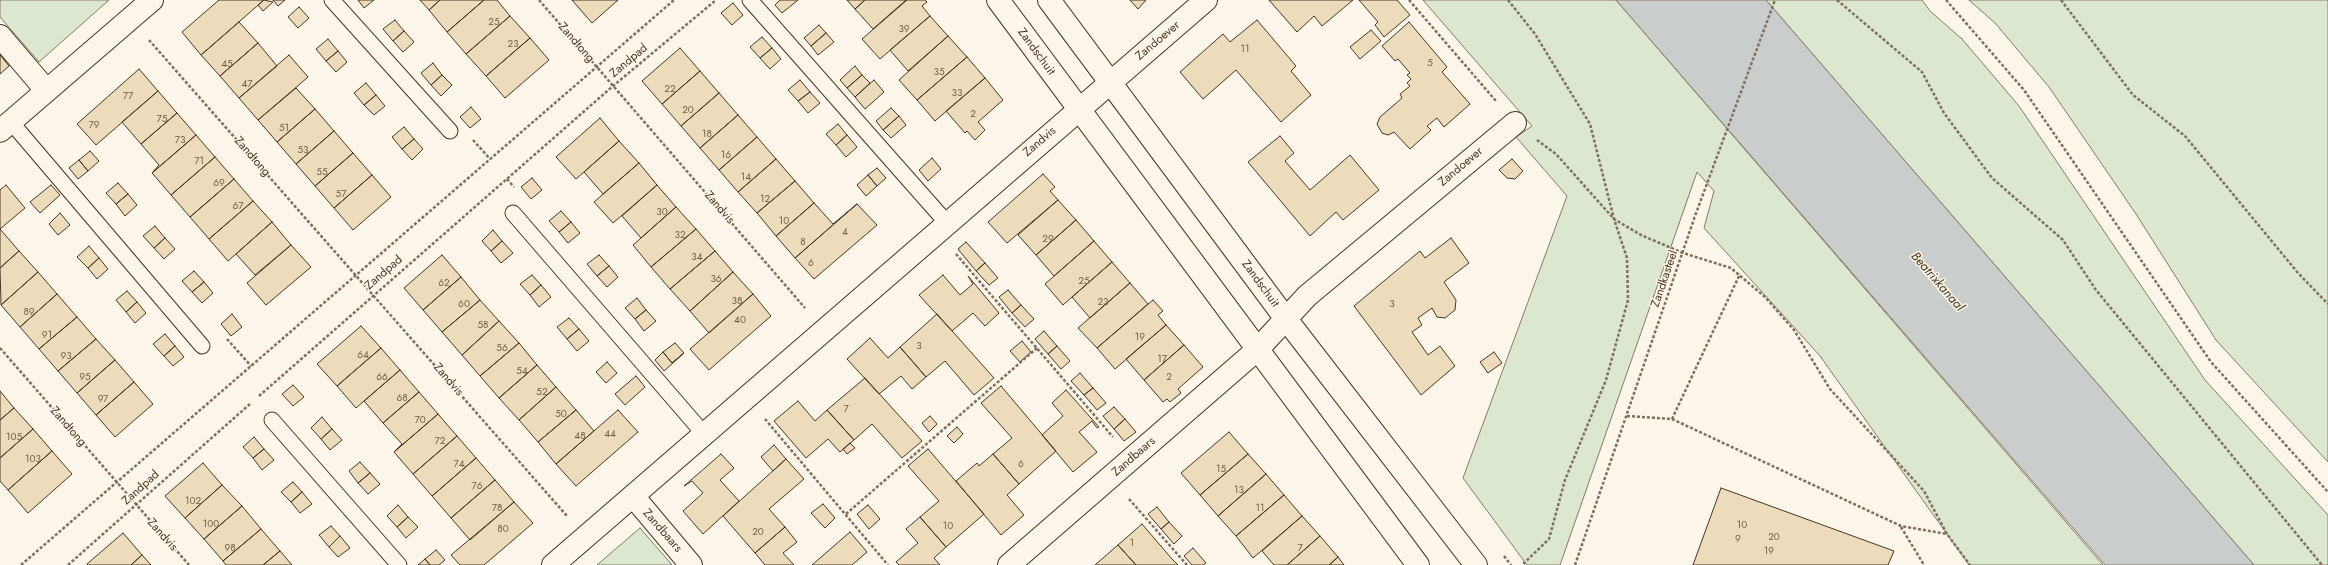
<!DOCTYPE html>
<style>
body{margin:0}
canvas{display:block;background:#fbf6e9}
</style>
<canvas width="2328" height="565"></canvas>
<script>
const c = document.querySelector('canvas').getContext('2d');
c.lineJoin = 'round';
function fillPath(path, color) {
  c.fillStyle = color;
  c.fill(path, 'evenodd');
}
function shape(rows) {
  const path = new Path2D();
  for (const r of rows) {
    path.moveTo(r[0], r[1]);
    for (let i = 2; i < r.length; i += 2) path.lineTo(r[i], r[i + 1]);
  }
  return path;
}
function trace(path, color, width, dash) {
  c.strokeStyle = color;
  c.lineWidth = width;
  c.lineCap = dash ? 'butt' : 'round';
  c.setLineDash(dash || []);
  c.stroke(path);
}
function label(font, color, halo, rows, align = 'center') {
  c.font = font + ' Jost,sans-serif';
  c.lineWidth = 3;
  c.setLineDash([]);
  c.textBaseline = 'middle';
  c.strokeStyle = halo;
  c.fillStyle = color;
  for (const [text, x, y, turn = 0] of rows) {
    c.save();
    c.translate(x, y);
    c.rotate((+turn || 0) * Math.PI / 180);
    c.textAlign = isNaN(turn) ? turn : align;
    if (halo) c.strokeText(text, 0, 0);
    c.fillText(text, 0, 0);
    c.restore();
  }
}
const green = shape([
 [0,0,109,0,39,62,0,17,0,0],
 [1423,0,1616,0,2103,565,1969,565,1820,356,1704,228,1714,191,1697,172,1560,565,1527,565,1463,478,1567,196,1516,137,1532,126,1423,0],
 [1766,0,1922,0,1930,11,1962,39,2019,106,2205,380,2328,515,2328,565,2254,565,1766,0],
 [1969,0,2328,0,2328,462,2216,340,2136,214,2049,87,1995,23,1969,0],
 [640,528,672,565,597,565,640,528]
]);
const water = shape([
 [1616,0,1766,0,2254,565,2105,565,1616,0]
]);
const building = shape([
 [219,0,264,0,201,55,182,32,219,0],
 [264,0,273,2,263,11,258,5,264,0],
 [273,0,285,0,278,6,273,0],
 [358,0,374,0,364,8,358,0],
 [420,0,440,0,429,10,420,0],
 [440,0,484,0,447,32,429,10,440,0],
 [484,0,497,0,510,16,466,54,447,32,484,0],
 [572,0,618,0,592,23,572,0],
 [780,0,798,0,782,13,775,5,780,0],
 [847,0,865,0,855,9,847,0],
 [865,0,906,0,873,29,855,9,865,0],
 [907,0,925,0,927,2,922,6,930,16,880,59,862,39,907,0],
 [1130,0,1146,0,1138,9,1130,0],
 [1269,0,1353,0,1322,26,1314,16,1297,32,1269,0],
 [1359,0,1397,0,1410,15,1384,37,1375,25,1378,22,1359,0],
 [733,3,743,15,732,25,721,13,733,3],
 [299,7,309,18,298,28,288,17,299,7],
 [510,16,530,38,486,76,466,54,510,16],
 [930,16,948,36,908,71,890,50,930,16],
 [395,20,404,31,393,41,383,29,395,20],
 [1257,20,1296,66,1291,71,1311,95,1281,122,1236,70,1203,99,1180,72,1223,34,1230,42,1257,20],
 [239,22,258,43,220,76,201,55,239,22],
 [1409,22,1447,67,1442,72,1470,104,1444,127,1437,118,1427,126,1431,130,1410,149,1394,132,1388,135,1382,133,1377,124,1380,117,1402,98,1400,94,1410,86,1407,83,1411,79,1407,75,1410,73,1398,59,1395,61,1382,46,1409,22],
 [819,25,826,33,811,46,804,38,819,25],
 [1371,30,1381,41,1360,59,1350,47,1371,30],
 [404,31,414,42,403,52,393,41,404,31],
 [826,33,834,42,818,55,811,46,826,33],
 [948,36,967,57,917,100,899,80,948,36],
 [762,37,772,48,760,58,750,47,762,37],
 [530,38,549,60,505,98,486,76,530,38],
 [328,39,338,51,326,61,316,49,328,39],
 [258,43,277,66,239,98,220,76,258,43],
 [680,48,700,71,662,104,642,81,680,48],
 [772,48,781,59,770,69,760,58,772,48],
 [338,51,347,62,336,72,326,61,338,51],
 [0,55,9,66,0,74,0,55],
 [289,55,308,77,258,120,239,98,289,55],
 [967,57,985,78,935,121,917,100,967,57],
 [433,63,442,75,431,85,421,73,433,63],
 [855,66,862,75,847,88,840,80,855,66],
 [139,69,158,91,96,145,77,124,139,69],
 [700,71,719,93,681,126,662,104,700,71],
 [442,75,452,85,441,96,431,85,442,75],
 [862,75,870,83,855,97,847,88,862,75],
 [985,78,1003,100,978,122,985,130,975,140,967,131,965,133,946,111,985,78],
 [800,80,810,92,798,101,788,90,800,80],
 [874,80,884,92,865,109,855,97,874,80],
 [366,83,376,95,364,105,354,93,366,83],
 [296,88,315,109,277,142,258,120,296,88],
 [158,91,177,113,141,144,122,122,158,91],
 [810,92,820,103,808,113,798,101,810,92],
 [719,93,738,115,700,148,681,126,719,93],
 [376,95,385,106,374,115,364,105,376,95],
 [471,107,481,119,470,128,460,117,471,107],
 [891,108,899,116,883,130,876,121,891,108],
 [315,109,334,131,296,164,277,142,315,109],
 [177,113,196,135,152,173,159,165,141,144,177,113],
 [738,115,757,137,719,170,700,148,738,115],
 [899,116,906,125,891,138,883,130,899,116],
 [600,118,619,141,576,179,556,157,600,118],
 [838,124,847,135,836,145,826,134,838,124],
 [404,127,414,139,402,149,392,137,404,127],
 [334,131,353,153,315,186,296,164,334,131],
 [196,135,215,157,171,195,152,173,196,135],
 [847,135,857,147,846,157,836,145,847,135],
 [1280,136,1294,153,1285,161,1310,190,1350,155,1379,190,1343,220,1336,212,1310,236,1248,162,1280,136],
 [757,137,776,159,738,192,719,170,757,137],
 [414,139,423,149,412,160,402,149,414,139],
 [619,141,639,163,603,194,584,172,619,141],
 [90,151,99,161,88,171,79,160,90,151],
 [353,153,372,175,334,208,315,186,353,153],
 [215,157,234,179,190,217,171,195,215,157],
 [932,158,941,169,928,181,919,170,932,158],
 [776,159,795,181,757,213,738,192,776,159],
 [1512,159,1523,171,1515,179,1507,178,1499,170,1512,159],
 [79,160,88,171,78,179,69,168,79,160],
 [639,163,657,185,613,223,594,202,639,163],
 [877,168,886,178,877,186,868,175,877,168],
 [1043,174,1055,187,1050,191,1058,200,1007,243,988,222,1043,174],
 [372,175,391,197,353,230,334,208,372,175],
 [868,175,877,186,866,196,857,185,868,175],
 [532,178,542,190,531,199,521,187,532,178],
 [234,179,253,201,209,239,190,217,234,179],
 [795,181,814,203,776,236,757,213,795,181],
 [118,183,128,194,116,204,106,193,118,183],
 [6,185,25,208,0,229,0,190,6,185],
 [51,185,60,195,40,213,30,202,51,185],
 [657,185,676,207,641,238,622,216,657,185],
 [128,194,137,205,125,216,116,204,128,194],
 [1058,200,1076,220,1036,255,1018,235,1058,200],
 [253,201,272,222,228,261,209,239,253,201],
 [814,203,833,224,857,204,795,258,776,236,814,203],
 [857,204,877,225,814,279,795,258,857,204],
 [676,207,696,229,651,267,633,245,676,207],
 [561,211,571,222,559,232,549,221,561,211],
 [60,213,70,225,58,235,49,224,60,213],
 [1076,220,1094,241,1054,276,1036,255,1076,220],
 [272,222,291,245,255,275,236,254,272,222],
 [571,222,580,233,568,243,559,232,571,222],
 [155,226,165,238,154,248,143,236,155,226],
 [0,229,19,251,0,268,0,229],
 [696,229,715,251,670,289,651,267,696,229],
 [493,230,502,241,491,251,482,241,493,230],
 [165,238,175,249,164,259,154,248,165,238],
 [1451,238,1469,263,1444,282,1456,300,1455,310,1445,318,1437,317,1432,308,1418,318,1422,325,1412,332,1428,355,1440,346,1455,366,1421,395,1354,306,1420,251,1425,258,1451,238],
 [502,241,513,253,501,263,491,251,502,241],
 [1094,241,1112,262,1063,305,1045,284,1094,241],
 [966,242,985,263,976,271,958,249,966,242],
 [291,245,311,267,266,305,247,283,291,245],
 [89,246,99,258,88,268,77,257,89,246],
 [19,251,38,272,1,305,0,268,19,251],
 [715,251,733,272,690,311,670,289,715,251],
 [442,255,461,277,423,310,404,288,442,255],
 [599,255,609,266,597,276,587,264,599,255],
 [99,258,108,269,97,279,88,268,99,258],
 [1112,262,1130,283,1090,318,1072,297,1112,262],
 [985,263,998,278,989,285,976,271,985,263],
 [609,266,618,277,607,287,597,276,609,266],
 [194,271,204,282,192,292,182,281,194,271],
 [38,272,57,294,20,327,1,305,38,272],
 [733,272,753,294,709,333,690,311,733,272],
 [532,275,541,285,530,295,520,284,532,275],
 [943,275,960,295,973,284,968,276,999,313,985,326,973,313,952,331,919,295,943,275],
 [461,277,480,300,442,332,423,310,461,277],
 [204,282,213,293,202,303,192,292,204,282],
 [1130,283,1148,304,1097,348,1078,328,1130,283],
 [541,285,551,297,539,307,530,295,541,285],
 [1008,290,1021,305,1012,313,999,297,1008,290],
 [127,291,137,302,126,312,116,300,127,291],
 [57,294,77,317,39,349,20,327,57,294],
 [753,294,771,316,709,370,690,349,753,294],
 [637,298,646,310,635,319,625,308,637,298],
 [480,300,499,321,462,355,442,332,480,300],
 [1153,300,1163,311,1158,315,1166,325,1115,369,1097,348,1153,300],
 [137,302,146,313,135,323,126,312,137,302],
 [1021,305,1034,319,1025,327,1012,313,1021,305],
 [646,310,656,321,644,331,635,319,646,310],
 [232,314,242,327,231,336,221,324,232,314],
 [937,314,994,378,974,395,945,361,926,377,900,347,937,314],
 [77,317,96,339,58,371,39,349,77,317],
 [569,318,579,329,567,339,557,327,569,318],
 [499,321,519,343,480,376,462,355,499,321],
 [1166,325,1184,345,1144,380,1126,359,1166,325],
 [361,326,381,348,337,386,317,364,361,326],
 [579,329,589,341,577,351,567,339,579,329],
 [1044,331,1057,346,1048,354,1035,339,1044,331],
 [165,334,175,346,164,356,153,344,165,334],
 [870,338,888,358,900,347,926,377,912,389,901,376,879,394,847,359,870,338],
 [96,339,115,360,77,393,58,371,96,339],
 [1022,341,1031,352,1020,362,1010,351,1022,341],
 [519,343,537,365,499,398,480,376,519,343],
 [675,343,684,353,672,363,663,352,675,343],
 [1184,345,1203,367,1178,389,1181,393,1170,402,1167,399,1163,402,1144,380,1184,345],
 [175,346,184,357,173,366,164,356,175,346],
 [1057,346,1070,361,1061,369,1048,354,1057,346],
 [381,348,400,370,356,408,337,386,381,348],
 [663,352,672,363,684,353,664,371,655,360,663,352],
 [1494,352,1502,363,1488,373,1480,362,1494,352],
 [115,360,134,382,96,415,77,393,115,360],
 [607,362,617,373,606,383,596,372,607,362],
 [537,365,556,387,519,420,499,398,537,365],
 [400,370,419,392,383,423,364,401,400,370],
 [1080,373,1093,388,1084,395,1071,381,1080,373],
 [636,376,645,387,625,405,615,394,636,376],
 [865,378,922,441,902,458,872,424,854,440,827,410,865,378],
 [134,382,153,404,115,437,96,415,134,382],
 [293,385,304,397,293,406,282,394,293,385],
 [1001,386,1056,451,1019,484,993,454,1012,438,981,403,1001,386],
 [556,387,576,410,538,442,519,420,556,387],
 [1093,388,1106,403,1097,410,1084,395,1093,388],
 [1066,390,1099,427,1097,428,1092,421,1079,432,1097,452,1073,472,1042,435,1063,416,1052,403,1066,390],
 [0,391,14,408,0,420,0,391],
 [419,392,438,414,394,452,402,444,383,423,419,392],
 [798,401,815,421,827,410,854,440,840,452,828,439,806,458,774,421,798,401],
 [1114,407,1125,419,1114,429,1103,416,1114,407],
 [14,408,33,429,0,458,0,420,14,408],
 [576,410,594,431,556,464,538,442,576,410],
 [618,410,638,432,576,486,556,464,618,410],
 [438,414,457,436,413,474,394,452,438,414],
 [930,416,937,424,929,432,922,423,930,416],
 [322,417,332,429,321,439,311,428,322,417],
 [1125,419,1136,432,1124,441,1114,429,1125,419],
 [957,427,963,434,954,443,947,436,957,427],
 [33,429,52,451,8,490,0,481,0,458,33,429],
 [332,429,342,440,330,450,321,439,332,429],
 [1229,432,1248,454,1200,495,1181,473,1229,432],
 [457,436,476,458,432,496,413,474,457,436],
 [254,437,264,449,253,458,243,447,254,437],
 [850,443,855,448,847,454,843,449,850,443],
 [774,445,786,459,773,471,761,457,774,445],
 [264,449,274,460,262,470,253,458,264,449],
 [928,449,984,514,946,547,920,517,939,501,908,466,928,449],
 [52,451,72,474,28,513,8,490,52,451],
 [721,454,734,468,720,480,739,501,703,534,683,511,703,493,692,481,684,486,721,454],
 [993,454,1019,484,1007,495,1024,515,1001,535,956,481,977,463,979,466,993,454],
 [1248,454,1266,474,1218,516,1200,495,1248,454],
 [476,458,495,480,451,518,432,496,476,458],
 [786,459,804,479,769,509,785,527,755,553,723,516,786,459],
 [360,462,370,473,358,483,349,471,360,462],
 [203,463,222,485,185,518,165,496,203,463],
 [370,473,380,484,368,494,358,483,370,473],
 [1266,474,1284,495,1236,536,1218,516,1266,474],
 [495,480,514,502,470,540,451,518,495,480],
 [293,482,302,492,291,502,281,492,293,482],
 [222,485,242,506,204,539,185,518,222,485],
 [1721,488,1894,551,1888,565,1693,565,1721,488],
 [302,492,312,504,300,513,291,502,302,492],
 [1284,495,1302,516,1253,558,1236,536,1284,495],
 [514,502,533,523,484,565,460,565,451,555,514,502],
 [823,504,835,518,825,528,811,513,823,504],
 [398,505,408,517,397,527,387,516,398,505],
 [868,505,880,519,869,529,857,514,868,505],
 [242,506,261,529,223,561,204,539,242,506],
 [1157,507,1169,522,1161,529,1148,514,1157,507],
 [1302,516,1320,536,1287,565,1274,565,1262,551,1302,516],
 [408,517,418,527,406,538,397,527,408,517],
 [920,517,946,547,934,558,940,565,899,565,896,562,918,543,906,529,920,517],
 [1169,522,1182,536,1174,544,1161,529,1169,522],
 [1142,524,1172,559,1178,565,1136,565,1118,545,1142,524],
 [331,526,340,536,329,547,319,535,331,526],
 [785,527,797,542,783,553,794,565,765,565,755,553,785,527],
 [261,529,280,551,263,565,226,565,223,561,261,529],
 [850,532,867,552,852,565,812,565,850,532],
 [123,533,142,555,131,565,88,565,87,564,123,533],
 [340,536,350,548,338,557,329,547,340,536],
 [1320,536,1338,557,1329,565,1287,565,1320,536],
 [1118,545,1136,565,1095,565,1118,545],
 [1193,548,1206,563,1203,565,1192,565,1184,556,1193,548],
 [436,550,445,560,439,565,430,565,425,559,436,550],
 [280,551,292,565,263,565,280,551],
 [142,555,151,565,131,565,142,555],
 [1338,557,1344,565,1329,565,1338,557],
 [425,559,430,565,418,565,425,559]
]);
const path = shape([
 [539,0,805,308],
 [1409,0,1496,101],
 [1508,0,1535,34,1590,124,1614,219,1627,258,1628,300,1606,380,1565,480,1549,539,1522,565],
 [1837,0,1922,72,1944,113,1992,178,2063,240,2096,290,2322,565],
 [1946,0,2024,90,2211,362,2328,492],
 [2061,0,2133,95,2185,136,2298,273,2328,304],
 [149,40,567,516],
 [473,140,490,159],
 [1537,140,1556,154,1614,219,1641,235,1683,253,1731,268,1765,297,1794,330,1830,389,1924,491,1947,534,1970,565],
 [507,179,514,187],
 [956,254,1113,437],
 [227,339,251,366],
 [0,348,189,565],
 [259,396,613,86,716,0],
 [1627,416,1672,419,1740,274],
 [765,419,888,565],
 [1672,419,1901,526,1947,534],
 [1129,499,1187,565],
 [846,514,1037,348],
 [1901,527,1924,565],
 [1504,556,1511,565],
 [21,565,674,0],
 [68,565,250,404],
 [1575,565,1695,216,1775,0]
]);
const service = shape([
 [332,0,450,131],
 [750,0,947,223],
 [11,122,202,346],
 [513,213,704,434],
 [272,420,399,565]
]);
const minor = shape([
 [0,36,46,90],
 [0,131,152,0],
 [633,496,691,565],
 [553,565,1206,0],
 [1009,565,1258,349,1307,296,1515,123]
]);
const tertiary = shape([
 [998,0,1418,565],
 [1049,0,1286,319,1476,565]
]);
const numberNames = [
 ["25",494,23],
 ["39",904,30],
 ["23",513,45],
 ["11",1245,50],
 ["5",1430,64],
 ["45",227,65],
 ["35",939,73],
 ["47",247,85],
 ["22",670,90],
 ["33",957,94],
 ["77",128,97],
 ["20",688,111],
 ["2",973,115],
 ["75",162,120],
 ["79",94,126],
 ["51",284,129],
 ["18",707,135],
 ["73",180,141],
 ["53",303,151],
 ["16",726,156],
 ["71",199,162],
 ["55",322,173],
 ["14",746,178],
 ["69",219,184],
 ["57",341,195],
 ["12",765,200],
 ["67",238,207],
 ["30",662,213],
 ["10",784,222],
 ["4",845,233],
 ["32",680,236],
 ["29",1048,240],
 ["8",803,243],
 ["34",697,258],
 ["6",811,264],
 ["36",716,280],
 ["25",1084,282],
 ["62",444,284],
 ["38",737,302],
 ["23",1103,303],
 ["60",464,305],
 ["3",1392,305],
 ["89",29,313],
 ["40",740,321],
 ["58",483,326],
 ["91",47,336],
 ["19",1140,338],
 ["3",919,347],
 ["56",502,349],
 ["64",363,356],
 ["93",66,357],
 ["17",1162,360],
 ["54",522,372],
 ["95",85,378],
 ["66",382,378],
 ["2",1169,378],
 ["52",542,393],
 ["68",402,399],
 ["97",103,400],
 ["7",846,410],
 ["50",561,415],
 ["70",420,421],
 ["44",610,435],
 ["48",580,437],
 ["105",14,438],
 ["72",440,442],
 ["103",33,460],
 ["74",459,465],
 ["6",1021,465],
 ["15",1221,470],
 ["76",477,487],
 ["13",1239,491],
 ["102",193,502],
 ["78",497,509],
 ["11",1260,509],
 ["100",211,525],
 ["10",1742,526],
 ["10",948,527],
 ["80",503,530],
 ["20",758,533],
 ["20",1774,538],
 ["9",1738,540],
 ["1",1132,544],
 ["98",230,549],
 ["7",1300,549],
 ["19",1769,552]
];
const streetNames = [
 ["Zandoever",1158,41,-40],
 ["Zandtong",576,43,49],
 ["Zandschuit",1036,52,54],
 ["Zandpad",629,61,-40],
 ["Zandvis",1040,142,-41],
 ["Zandtong",252,157,49],
 ["Zandoever",1461,167,-40],
 ["Zandvis",719,208,49],
 ["Zandpad",384,273,-41],
 ["Zandkasteel",1665,279,-71],
 ["Zandschuit",1260,284,54],
 ["Zandvis",448,380,49],
 ["Zandtong",68,427,49],
 ["Zandbaars",1134,457,-41],
 ["Zandpad",141,488,-42],
 ["Zandbaars",662,531,49],
 ["Zandvis",162,535,48]
];
const waterNames = [
 ["Beatrixkanaal",1937,282,49]
];
fillPath(green, '#dce7d0');
trace(green, '#887966', 1);
fillPath(water, '#c9cecd');
trace(water, '#887966', 1);
fillPath(building, '#ecdcbc');
trace(building, '#4a3520', 1);
trace(service, '#4a3520', 17);
trace(minor, '#4a3520', 24);
trace(tertiary, '#4a3520', 24);
trace(path, '#7f6f5c', 2.5, [3, 2]);
trace(service, '#fbf6e9', 15);
trace(minor, '#fbf6e9', 22);
trace(tertiary, '#fbf6e9', 22);
label('10px', '#725f47', null, numberNames);
label('12px', '#4a3520', '#fbf6e9', streetNames);
label('italic 13px', '#4a3520', '#fbf6e9', waterNames);
</script>
